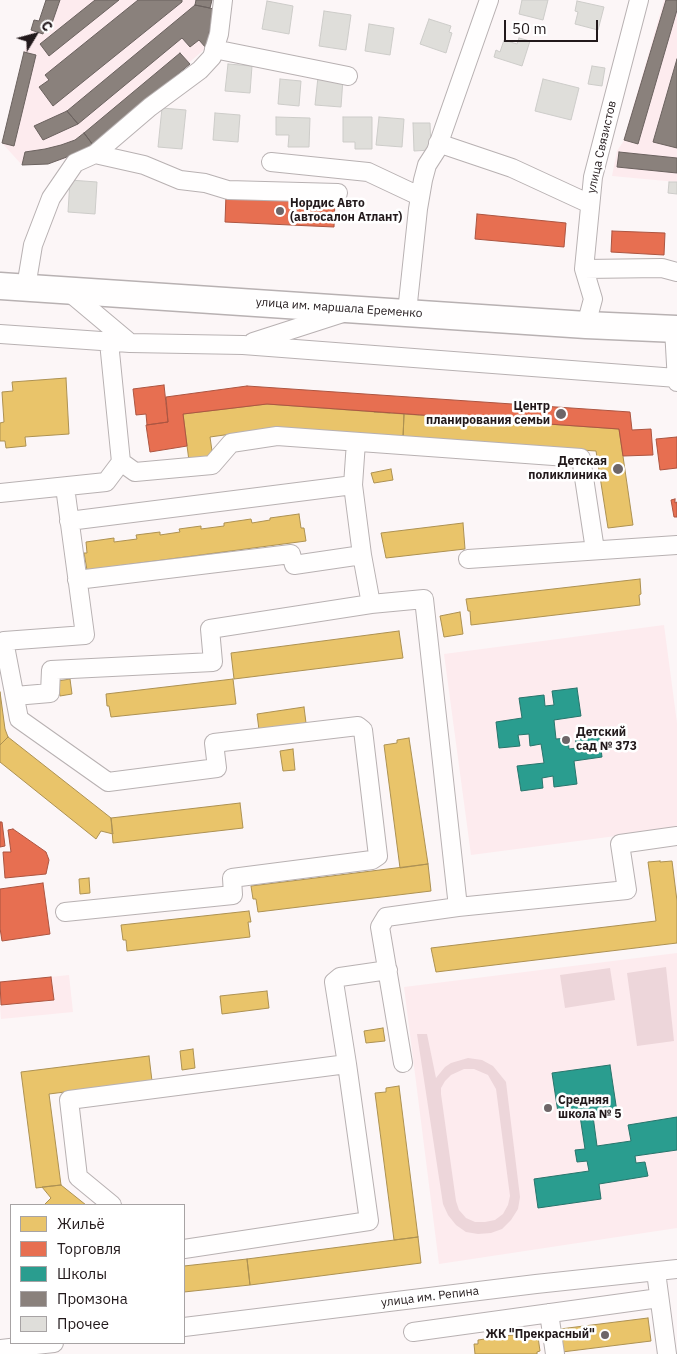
<!DOCTYPE html>
<meta charset="utf-8">
<style>
body{margin:0}
#map{position:relative;width:677px;height:1354px;overflow:hidden;background:#fcf6f7;font-family:"IBM Plex Sans",sans-serif}
canvas{display:block}
.legend{position:absolute;left:10px;top:1204px;width:175px;height:140px;box-sizing:border-box;background:#fff;border:1px solid #a7a3a4;margin:0;padding:6px 9px;list-style:none;font-size:15px;color:#22191b}
.legend li{display:flex;align-items:center;gap:10px;height:25px}
.legend b{width:25px;border:1px solid #a7a3a4}
.north{position:absolute;left:10px;top:10px;width:50px;height:50px;-webkit-text-stroke:4px #fff;paint-order:stroke;rotate:53deg;font-size:14px;font-weight:700;line-height:20px;text-align:center;color:#22191b}
.north::after{content:'';display:block;margin:auto;width:18px;height:22px;background:#22191b;clip-path:polygon(50% 0,100% 100%,50% 72%,0 100%)}
.scale{position:absolute;left:504px;top:20px;width:94px;height:22px;box-sizing:border-box;border:2px solid #22191b;border-top:0;padding-left:6px;font-size:15px;line-height:18px;white-space:nowrap;color:#22191b;-webkit-text-stroke:4px #fff;paint-order:stroke}
</style>
<div id="map">
<canvas width="677" height="1354"></canvas>
<ul class="legend">
<li><b style="height:14px;background:#e9c46a"></b>Жильё</li>
<li><b style="height:14px;background:#e76f51"></b>Торговля</li>
<li><b style="height:14px;background:#2a9d8f"></b>Школы</li>
<li><b style="height:14px;background:#8a817c"></b>Промзона</li>
<li><b style="height:14px;background:#dfdeda"></b>Прочее</li>
</ul>
<div class="north">С</div>
<div class="scale">50 m</div>
</div>
<script>
const c = document.querySelector('canvas').getContext('2d');
c.lineJoin = 'round';
function fillPath(path, color) {
  c.fillStyle = color;
  c.fill(path, 'evenodd');
}
function shape(rows) {
  const path = new Path2D();
  for (const r of rows) {
    path.moveTo(r[0], r[1]);
    for (let i = 2; i < r.length; i += 2) path.lineTo(r[i], r[i + 1]);
  }
  return path;
}
function trace(path, color, width, dash) {
  c.strokeStyle = color;
  c.lineWidth = width;
  c.lineCap = dash ? 'butt' : 'round';
  c.setLineDash(dash || []);
  c.stroke(path);
}
function label(font, color, halo, rows, align = 'center') {
  c.font = font + ' "IBM Plex Sans",sans-serif';
  c.lineWidth = 5;
  c.setLineDash([]);
  c.textBaseline = 'middle';
  c.strokeStyle = halo;
  c.fillStyle = color;
  for (const [text, x, y, turn = 0] of rows) {
    c.save();
    c.translate(x, y);
    c.rotate((+turn || 0) * Math.PI / 180);
    c.textAlign = isNaN(turn) ? turn : align;
    if (halo) c.strokeText(text, 0, 0);
    c.fillText(text, 0, 0);
    c.restore();
  }
}
const built = shape([
 [46,0,212,0,210,8,214,9,206,48,93,145,68,158,48,164,22,165,2,143,24,52,34,20,39,21],
 [664,0,677,0,677,182,612,176,617,151,623,142],
 [664,625,677,723,677,828,471,855,444,654],
 [677,953,677,1228,439,1264,404,987],
 [69,975,73,1012,1,1019,0,1006,53,1001,51,977]
]);
const green = shape([
 [666,967,674,1041,637,1046,627,973],
 [610,968,615,1000,565,1008,560,975],
 [417,1034,427,1034,436,1078,445,1067,451,1063,468,1058,482,1060,493,1066,506,1082,520,1197,518,1209,511,1220,502,1229,491,1233,478,1234,466,1232,456,1225,448,1215,443,1204],
 [464,1069,474,1069,488,1075,496,1089,510,1196,508,1205,503,1214,495,1220,485,1222,475,1222,466,1218,459,1210,456,1201,441,1094,441,1088,445,1081,451,1075]
]);
const homes = shape([
 [66,378,69,434,25,437,26,446,6,448,5,441,0,441,0,423,4,422,2,392,13,391,12,382,66,378],
 [376,396,392,397,390,413,374,412,376,396],
 [267,404,404,414,403,438,267,429,210,437,213,458,189,461,183,414,267,404],
 [404,414,619,429,633,525,608,528,596,451,403,438,404,414],
 [391,469,393,480,374,483,371,473,391,469],
 [299,514,301,528,304,528,306,541,87,570,84,553,87,553,86,542,114,538,114,542,137,539,136,535,160,532,160,535,180,532,179,529,201,526,201,529,224,526,224,523,251,519,252,523,270,520,270,518,299,514],
 [463,523,465,549,386,558,381,533,463,523],
 [640,579,641,594,639,595,640,605,471,625,470,611,468,611,466,599,640,579],
 [460,612,463,634,444,637,440,616,460,612],
 [399,631,403,658,234,679,231,653,399,631],
 [70,679,72,694,60,696,58,681,70,679],
 [233,679,236,704,111,717,109,706,107,706,106,694,233,679],
 [0,692,5,729,8,737,0,745,0,692],
 [304,707,306,723,259,730,257,714,304,707],
 [8,737,111,818,113,834,101,831,96,839,0,762,0,745,8,737],
 [409,738,428,864,400,868,384,745,397,743,397,740,409,738],
 [293,749,295,770,283,771,280,751,293,749],
 [240,803,243,828,113,843,111,818,240,803],
 [660,861,660,862,672,861,677,901,677,943,436,972,431,948,656,921,648,862,660,861],
 [428,864,431,891,258,912,256,899,253,899,251,886,428,864],
 [89,878,90,893,80,894,79,879,89,878],
 [249,911,251,922,248,922,250,937,127,951,126,940,123,940,121,925,249,911],
 [267,991,269,1008,222,1014,220,996,267,991],
 [383,1028,385,1041,366,1043,364,1031,383,1028],
 [193,1049,195,1068,182,1070,180,1051,193,1049],
 [149,1056,152,1081,49,1094,61,1185,36,1188,21,1072,149,1056],
 [399,1086,418,1237,394,1240,375,1093,386,1092,386,1088,399,1086],
 [61,1185,86,1205,44,1205,51,1198,42,1187,61,1185],
 [418,1237,421,1263,250,1285,247,1259,418,1237],
 [247,1259,250,1285,184,1292,184,1266,247,1259],
 [648,1318,651,1341,562,1352,560,1329,648,1318],
 [533,1332,534,1337,538,1337,540,1351,537,1352,537,1354,475,1354,474,1344,478,1344,478,1340,533,1332]
]);
const shops = shape([
 [226,195,335,200,334,227,225,222,226,195],
 [477,214,566,223,564,247,475,239,477,214],
 [612,231,665,233,664,255,611,252,612,231],
 [164,385,168,422,147,425,146,414,136,415,133,389,164,385],
 [247,386,630,412,632,430,651,429,653,455,623,456,619,429,267,404,183,414,187,446,150,452,146,425,168,422,166,397,247,386],
 [677,437,677,468,660,470,656,439,677,437],
 [675,499,675,503,677,502,677,517,674,517,671,500,675,499],
 [0,822,2,822,5,846,0,847,0,822],
 [13,829,46,852,49,860,46,874,5,878,3,852,11,852,8,830,13,829],
 [43,883,50,934,2,941,0,928,0,889,43,883],
 [51,977,54,1000,1,1005,0,982,51,977]
]);
const schools = shape([
 [577,688,581,716,554,720,556,739,568,738,569,749,577,748,575,737,599,733,602,757,574,761,577,784,554,787,553,776,542,778,543,788,521,791,517,766,544,763,541,744,530,746,529,734,518,735,520,746,499,748,496,722,522,718,519,698,544,695,545,706,554,705,552,691,577,688],
 [610,1065,617,1112,593,1116,597,1146,631,1141,628,1125,677,1117,677,1150,635,1156,636,1163,645,1162,648,1176,599,1184,601,1199,538,1208,534,1179,589,1171,587,1161,577,1162,575,1150,585,1149,580,1116,559,1119,552,1073,610,1065]
]);
const industry = shape([
 [46,0,60,0,51,26,46,24,43,34,31,30,34,20,39,21,46,0],
 [95,0,119,0,49,56,40,44,95,0],
 [138,0,182,0,182,2,53,106,39,87,49,80,45,75,138,0],
 [196,0,212,0,210,8,195,5,196,0],
 [666,0,677,0,677,10,638,144,624,140,666,0],
 [195,5,214,9,206,48,199,40,190,47,182,38,78,124,67,111,195,5],
 [24,52,36,55,14,146,2,143,24,52],
 [180,53,190,64,93,145,84,133,180,53],
 [677,59,677,148,653,142,677,59],
 [67,111,78,124,43,140,34,126,67,111],
 [84,133,93,145,83,151,48,164,22,165,25,152,45,149,61,145,75,140,84,133],
 [619,152,677,158,677,173,617,167,619,152]
]);
const building = shape([
 [522,0,548,0,543,20,519,14,522,0],
 [267,1,293,6,289,34,262,29,267,1],
 [577,1,604,7,598,30,575,24,578,12,575,11,577,1],
 [324,11,351,15,346,50,319,46,324,11],
 [429,19,451,26,449,32,452,33,446,53,420,44,429,19],
 [369,24,394,28,390,55,365,51,369,24],
 [519,38,530,41,522,66,494,57,496,50,500,52,504,40,517,44,519,38],
 [228,64,252,66,250,93,225,91,228,64],
 [592,66,605,68,602,86,588,84,592,66],
 [318,77,343,79,341,107,315,105,318,77],
 [280,79,301,81,299,106,278,104,280,79],
 [543,79,579,88,571,120,535,111,543,79],
 [162,108,186,110,182,149,158,147,162,108],
 [215,113,240,115,238,142,213,140,215,113],
 [276,117,310,118,309,147,288,147,289,135,276,135,276,117],
 [343,117,372,117,372,149,355,149,355,142,343,142,343,117],
 [379,117,404,119,402,147,376,145,379,117],
 [413,123,430,123,431,150,414,151,413,123],
 [70,180,97,182,95,214,68,212,70,180],
 [669,182,677,182,677,194,668,193,669,182]
]);
const minor = shape([
 [214,49,348,76],
 [438,143,512,168,590,204],
 [95,154,144,165,180,180,205,183,228,190,338,193],
 [271,162,368,172,419,196],
 [584,269,662,268,677,272],
 [26,287,33,245,51,198,75,163,95,154,150,107,200,70,212,57,219,34,223,0],
 [68,291,130,343],
 [407,312,418,209,423,180,427,165,436,151,489,0],
 [586,325,593,299,584,269,593,177,639,0],
 [674,329,677,382],
 [0,334,130,343,243,345,677,378],
 [253,342,343,313],
 [121,462,135,472,212,465,231,443,277,436,581,458,595,550],
 [353,485,356,442],
 [65,487,85,635,4,641,19,719,108,782,217,768,214,743,358,726,363,730,378,856,372,860,232,878,233,895,65,912],
 [0,493,106,482,121,462,109,342],
 [69,521,353,485,362,555,294,565,291,554,77,580],
 [468,559,677,545],
 [371,604,424,599,458,907,627,890,620,844,677,836],
 [15,696,50,693,51,670,213,662,210,629,371,604,362,555],
 [403,1063,380,927,386,917,458,907],
 [347,1064,334,982,340,977,388,970],
 [112,1205,78,1177,69,1100,347,1064,369,1221,184,1249],
 [656,1272,667,1354],
 [549,1313,555,1354],
 [184,1327,536,1284,677,1269],
 [413,1332,659,1298],
 [0,1349,54,1343]
]);
const highway = shape([
 [0,286,586,325,677,329]
]);
const markers = [
 [280,211,5,"#6e6668"],
 [561,414,6,"#6e6668"],
 [618,469,6,"#6e6668"],
 [566,740,5,"#6e6668"],
 [548,1108,5,"#6e6668"],
 [605,1335,5,"#6e6668"]
];
const streetNames = [
 ["улица Связистов",602,147,-77],
 ["улица им. маршала Еременко",339,308,4],
 ["улица им. Репина",430,1297,-7]
];
const poiNames = [
 ["Нордис Авто",290,204],
 ["(автосалон Атлант)",290,218],
 ["Центр",550,407,"right"],
 ["планирования семьи",550,421,"right"],
 ["Детская",607,462,"right"],
 ["поликлиника",607,476,"right"],
 ["Детский",576,733],
 ["сад № 373",576,747],
 ["Средняя",558,1101],
 ["школа № 5",558,1115],
 ["ЖК \"Прекрасный\"",595,1335,"right"]
];
fillPath(built, '#fdebee');
fillPath(green, '#edd6da');
fillPath(homes, '#e9c46a');
trace(homes, '#ad9152', 1);
fillPath(shops, '#e76f51');
trace(shops, '#ac5541', 1);
fillPath(schools, '#2a9d8f');
trace(schools, '#28756c', 1);
fillPath(industry, '#8a817c');
trace(industry, '#6b625f', 1);
fillPath(building, '#dfdeda');
trace(building, '#cdccc9', 1);
trace(minor, '#b8b1b2', 20);
trace(highway, '#b8b1b2', 29);
trace(minor, '#fffefe', 18);
trace(highway, '#fffefe', 26);
for (const [x, y, r, color] of markers) {
  const dot = new Path2D();
  dot.arc(x, y, r, 0, 2 * Math.PI);
  c.fillStyle = color;
  c.fill(dot);
  trace(dot, '#fff', 2);
}
label('12px', '#22191b', '#fff', streetNames);
label('bold 12px', '#22191b', '#fff', poiNames, 'left');
</script>
